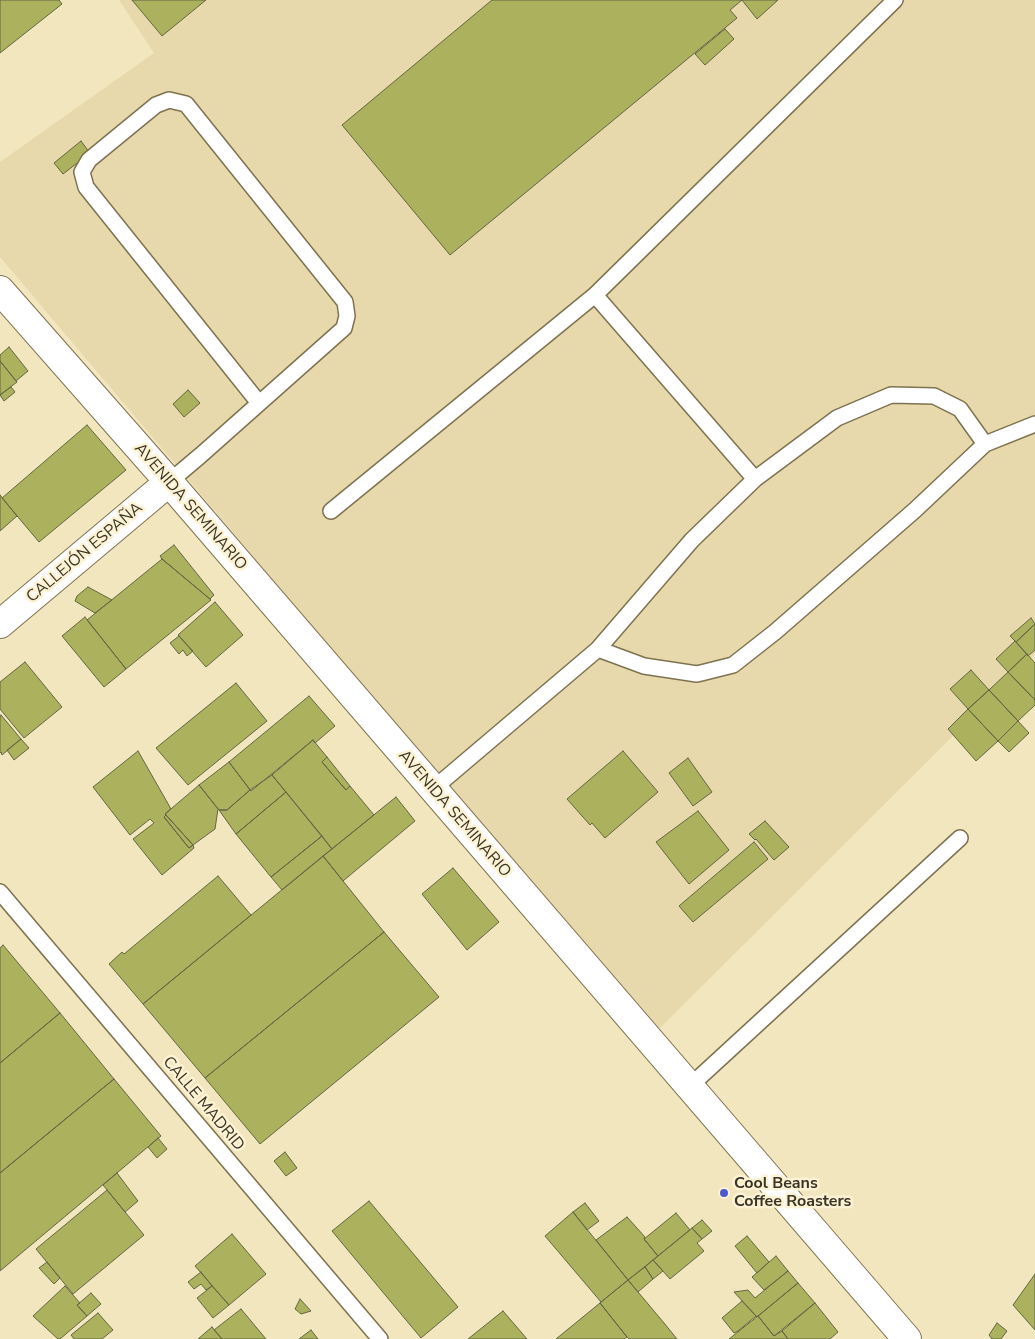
<!DOCTYPE html>
<meta charset="utf-8">
<style>
body{margin:0}
canvas{display:block;background:#f2e6bf}
</style>
<canvas width="1035" height="1339"></canvas>
<script>
const c = document.querySelector('canvas').getContext('2d');
c.lineJoin = 'round';
function fillPath(path, color) {
  c.fillStyle = color;
  c.fill(path, 'evenodd');
}
function shape(rows) {
  const path = new Path2D();
  for (const r of rows) {
    path.moveTo(r[0], r[1]);
    for (let i = 2; i < r.length; i += 2) path.lineTo(r[i], r[i + 1]);
  }
  return path;
}
function trace(path, color, width, dash) {
  c.strokeStyle = color;
  c.lineWidth = width;
  c.lineCap = dash ? 'butt' : 'round';
  c.setLineDash(dash || []);
  c.stroke(path);
}
function label(font, color, halo, rows, align = 'center') {
  c.font = font + ' "Nunito Sans",sans-serif';
  c.lineWidth = 5;
  c.setLineDash([]);
  c.textBaseline = 'middle';
  c.strokeStyle = halo;
  c.fillStyle = color;
  for (const [text, x, y, turn = 0] of rows) {
    c.save();
    c.translate(x, y);
    c.rotate((+turn || 0) * Math.PI / 180);
    c.textAlign = isNaN(turn) ? turn : align;
    if (halo) c.strokeText(text, 0, 0);
    c.fillText(text, 0, 0);
    c.restore();
  }
}
const built = shape([
 [119,0,1035,0,1035,654,656,1032,0,257,0,162,154,53]
]);
const building = shape([
 [0,0,59,0,62,4,0,53,0,0],
 [132,0,206,0,162,36,132,0],
 [492,0,742,0,730,10,737,18,450,255,342,125,492,0],
 [742,0,778,0,757,19,742,0],
 [725,29,734,39,705,65,695,54,725,29],
 [81,141,90,153,63,174,54,163,81,141],
 [9,347,28,371,16,381,0,361,0,355,9,347],
 [0,361,17,382,0,395,0,361],
 [11,387,15,392,4,401,0,395,11,387],
 [188,390,200,403,184,417,173,404,188,390],
 [87,425,126,470,39,542,2,498,87,425],
 [0,495,17,516,0,531,0,495],
 [174,545,214,595,210,599,162,559,160,556,174,545],
 [162,559,211,600,126,669,87,620,162,559],
 [88,587,112,600,95,613,75,601,77,596,88,587],
 [215,602,243,635,206,667,178,635,215,602],
 [85,617,126,669,104,687,62,636,85,617],
 [1031,618,1035,624,1016,642,1010,636,1031,618],
 [1035,624,1035,650,1028,656,1016,642,1035,624],
 [179,636,193,651,187,656,183,650,179,654,170,643,179,636],
 [1015,641,1027,654,1008,672,996,659,1015,641],
 [1027,654,1035,663,1035,700,1008,672,1027,654],
 [25,662,62,707,24,738,0,709,0,682,25,662],
 [971,670,989,690,968,709,950,689,971,670],
 [1008,672,1035,700,1035,705,1018,721,989,690,1008,672],
 [236,683,267,721,188,785,156,748,236,683],
 [989,690,1018,721,998,741,968,709,989,690],
 [309,696,335,726,315,743,313,740,251,791,229,762,309,696],
 [968,709,998,741,976,761,948,729,968,709],
 [1,715,21,739,2,755,1,752,0,753,0,717,1,715],
 [1018,721,1029,733,1009,752,998,741,1018,721],
 [21,739,29,748,14,760,7,750,21,739],
 [313,740,327,757,322,762,346,790,350,786,374,815,332,849,272,775,313,740],
 [138,751,171,809,165,814,166,815,164,817,189,848,193,845,194,848,162,875,133,839,154,823,150,819,130,835,93,787,138,751],
 [623,751,658,792,605,838,592,823,590,825,567,799,623,751],
 [327,757,350,786,346,790,322,762,327,757],
 [688,758,712,792,693,806,669,773,688,758],
 [229,762,250,790,227,810,219,810,199,785,229,762],
 [272,775,286,792,236,834,219,810,227,810,250,790,272,775],
 [199,785,218,809,215,829,193,845,165,814,199,785],
 [286,792,322,836,271,877,236,834,286,792],
 [396,797,415,821,343,881,323,856,396,797],
 [698,811,729,850,689,884,656,842,698,811],
 [166,815,193,845,189,848,164,817,166,815],
 [765,821,789,847,774,860,756,839,755,840,749,834,765,821],
 [322,836,332,849,282,890,271,877,322,836],
 [754,842,768,859,693,922,679,906,754,842],
 [323,856,384,932,205,1078,143,1004,323,856],
 [453,868,499,922,467,950,422,894,453,868],
 [218,876,251,915,143,1004,109,964,122,952,124,954,218,876],
 [384,932,439,997,260,1144,205,1078,384,932],
 [3,945,60,1013,0,1063,0,948,3,945],
 [60,1013,114,1079,0,1173,0,1063,60,1013],
 [114,1079,161,1136,0,1271,0,1173,114,1079],
 [158,1138,167,1149,157,1158,148,1147,158,1138],
 [285,1152,297,1168,286,1176,274,1161,285,1152],
 [117,1173,138,1201,125,1212,103,1185,117,1173],
 [107,1190,144,1235,73,1294,36,1249,107,1190],
 [369,1201,458,1307,421,1338,332,1231,369,1201],
 [585,1203,599,1221,587,1230,573,1212,585,1203],
 [573,1212,628,1280,601,1302,545,1236,573,1212],
 [676,1213,690,1230,658,1256,644,1239,676,1213],
 [627,1217,645,1237,644,1239,658,1256,628,1280,596,1240,627,1217],
 [702,1220,712,1231,702,1239,692,1228,702,1220],
 [692,1228,702,1239,697,1243,704,1251,670,1279,653,1260,692,1228],
 [232,1234,266,1274,229,1305,195,1266,232,1234],
 [747,1236,769,1262,757,1273,735,1246,747,1236],
 [776,1256,788,1271,764,1290,752,1277,776,1256],
 [653,1260,663,1271,653,1279,645,1267,653,1260],
 [47,1262,60,1278,54,1284,39,1268,47,1262],
 [645,1267,653,1279,638,1292,628,1280,645,1267],
 [788,1271,798,1283,757,1317,734,1292,748,1290,755,1298,788,1271],
 [201,1272,212,1286,206,1290,201,1284,194,1289,188,1282,201,1272],
 [1035,1274,1035,1330,1013,1305,1035,1274],
 [628,1280,664,1323,677,1339,629,1339,627,1337,600,1303,628,1280],
 [798,1283,815,1303,774,1336,758,1316,798,1283],
 [65,1286,80,1303,77,1305,87,1316,60,1339,58,1339,33,1316,65,1286],
 [212,1286,229,1305,213,1318,197,1298,212,1286],
 [91,1293,101,1304,87,1316,77,1305,91,1293],
 [300,1299,311,1311,301,1314,295,1309,300,1299],
 [742,1301,756,1316,738,1331,734,1333,722,1318,742,1301],
 [600,1303,627,1337,624,1339,556,1339,600,1303],
 [815,1303,838,1332,830,1339,788,1339,782,1331,815,1303],
 [241,1309,266,1339,222,1339,214,1330,241,1309],
 [503,1311,527,1339,468,1339,503,1311],
 [98,1313,113,1330,102,1339,74,1339,71,1335,98,1313],
 [758,1316,774,1336,782,1331,788,1339,729,1339,758,1316],
 [997,1323,1007,1331,1001,1339,992,1339,989,1335,997,1323],
 [212,1327,222,1339,198,1339,212,1327],
 [311,1330,318,1339,299,1339,311,1330]
]);
const lane = shape([
 [755,479,595,295,895,0],
 [169,482,201,455,344,328,347,316,345,302,186,104,169,100,156,105,89,160,82,172,86,187,259,403],
 [331,511,595,295],
 [598,649,644,666,697,674,733,665,775,632,915,510,985,444,1035,424],
 [433,789,598,649,692,540,755,479,837,418,891,395,934,396,960,409,985,444],
 [0,892,380,1339],
 [690,1086,960,838]
]);
const street = shape([
 [0,624,169,482]
]);
const secondary = shape([
 [0,290,169,482,907,1339]
]);
const markers = [
 [724,1193,5,"#495acf"]
];
const streetNames = [
 ["AVENIDA SEMINARIO",190,507,49],
 ["CALLEJÓN ESPAÑA",85,553,-40],
 ["AVENIDA SEMINARIO",454,814,49],
 ["CALLE MADRID",203,1104,50]
];
const poiNames = [
 ["Cool Beans",734,1184],
 ["Coffee Roasters",734,1202]
];
fillPath(built, '#e7d9ab');
fillPath(building, '#abb15c');
trace(building, '#636643', 1);
trace(lane, '#7e7350', 18);
trace(street, '#7e7350', 30);
trace(secondary, '#7e7350', 30);
trace(lane, '#fff', 15);
trace(street, '#fff', 28);
trace(secondary, '#fff', 28);
for (const [x, y, r, color] of markers) {
  const dot = new Path2D();
  dot.arc(x, y, r, 0, 2 * Math.PI);
  c.fillStyle = color;
  c.fill(dot);
  trace(dot, '#fdf3d4', 2);
}
label('16px', '#393425', '#fdf3d4', streetNames);
label('bold 16px', '#393425', '#fdf3d4', poiNames, 'left');
</script>
